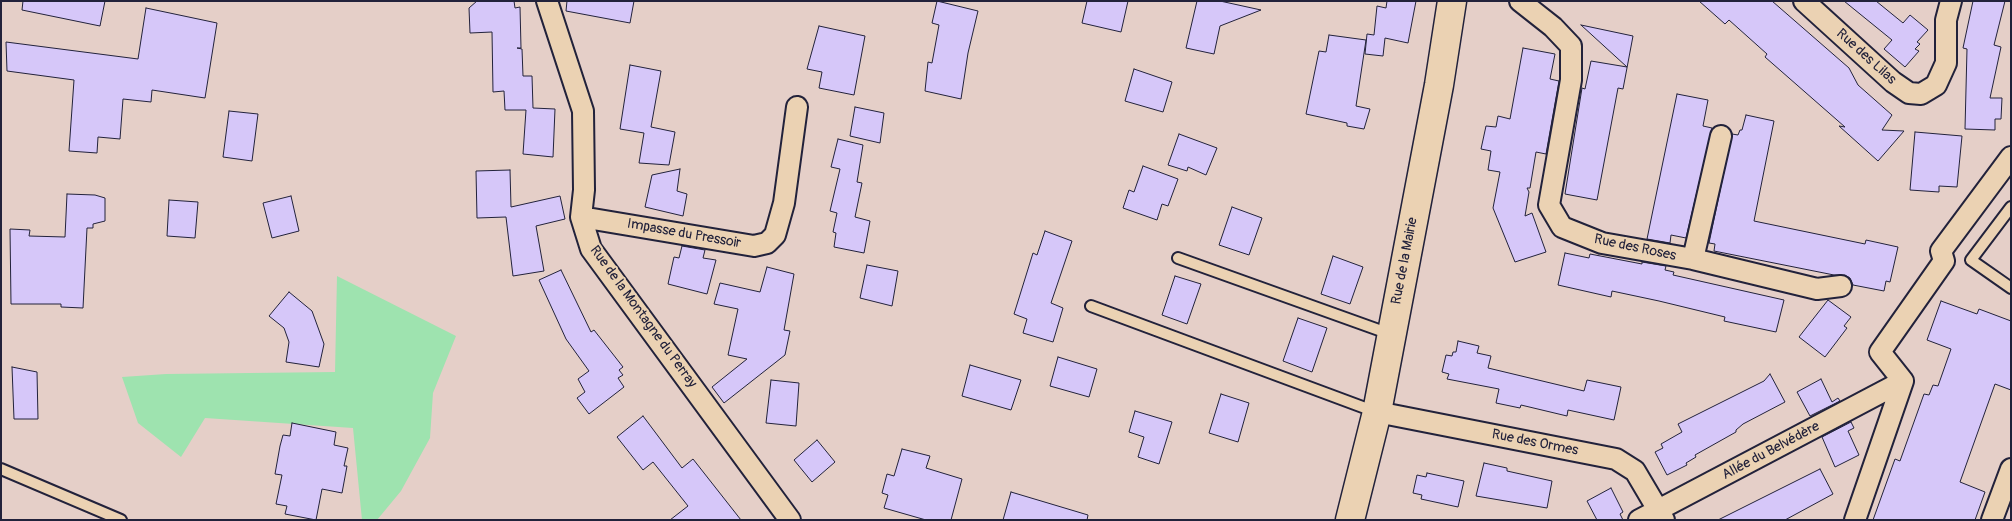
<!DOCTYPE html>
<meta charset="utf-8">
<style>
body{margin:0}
#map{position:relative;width:2012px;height:521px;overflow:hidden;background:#e5cfc8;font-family:Pangolin,sans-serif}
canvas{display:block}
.frame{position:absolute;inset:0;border:2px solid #22223b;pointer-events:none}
</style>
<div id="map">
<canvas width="2012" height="521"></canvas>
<div class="frame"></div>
</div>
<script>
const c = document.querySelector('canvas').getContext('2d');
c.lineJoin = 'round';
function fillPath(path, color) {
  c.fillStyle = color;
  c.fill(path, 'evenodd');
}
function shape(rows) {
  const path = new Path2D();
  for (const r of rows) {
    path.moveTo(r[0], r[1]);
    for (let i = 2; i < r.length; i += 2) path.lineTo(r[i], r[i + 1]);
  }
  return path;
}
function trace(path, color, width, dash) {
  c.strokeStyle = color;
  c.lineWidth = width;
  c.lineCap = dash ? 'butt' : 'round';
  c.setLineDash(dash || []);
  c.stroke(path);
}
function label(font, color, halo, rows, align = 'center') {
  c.font = font + ' Pangolin,sans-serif';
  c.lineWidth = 4;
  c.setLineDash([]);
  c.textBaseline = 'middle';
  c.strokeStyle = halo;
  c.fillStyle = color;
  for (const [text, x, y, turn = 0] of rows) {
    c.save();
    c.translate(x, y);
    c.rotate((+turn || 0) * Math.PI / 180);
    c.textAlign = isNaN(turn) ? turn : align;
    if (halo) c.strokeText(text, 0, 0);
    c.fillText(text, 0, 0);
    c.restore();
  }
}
const green = shape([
 [337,276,456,336,433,393,430,438,401,491,377,520,362,520,353,428,205,418,181,457,138,423,122,377,166,374,335,372]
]);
const building = shape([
 [23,1,105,1,100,26,22,10,23,1],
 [477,1,514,1,515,8,520,7,521,48,517,48,522,49,523,76,532,76,533,108,555,109,553,157,523,154,526,110,505,110,504,91,493,92,492,32,470,33,469,8,477,1],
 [567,1,634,1,630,23,566,11,567,1],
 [937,1,978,11,968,53,961,99,925,91,928,62,932,63,939,25,932,23,937,1],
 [1087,1,1128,1,1121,32,1082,23,1087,1],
 [1197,1,1220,1,1261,10,1220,26,1214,54,1186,48,1197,1],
 [1387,1,1416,1,1408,43,1385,38,1383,56,1365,54,1367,34,1374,35,1377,6,1386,8,1387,1],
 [1699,1,1772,1,1849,68,1858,85,1892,115,1882,130,1904,131,1878,161,1839,126,1845,127,1765,57,1767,54,1729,20,1725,24,1699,1],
 [1844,1,1876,1,1903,23,1910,15,1928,30,1917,42,1920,44,1915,49,1919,51,1905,67,1884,49,1892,40,1844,1],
 [1973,1,2005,1,1994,45,2001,47,1990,98,2002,98,2001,119,1995,119,1995,130,1965,129,1967,49,1963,48,1973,1],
 [146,8,217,23,205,98,152,90,151,102,123,99,120,139,98,137,97,153,69,151,74,80,7,71,6,42,138,59,146,8],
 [1581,25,1633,36,1623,89,1618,88,1597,200,1565,194,1582,88,1585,89,1591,61,1627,67,1581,25],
 [819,26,865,36,854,95,819,88,822,72,807,69,819,26],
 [1329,35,1366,40,1356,106,1370,109,1364,129,1347,126,1347,123,1306,114,1319,51,1326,52,1329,35],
 [1523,48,1555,54,1550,79,1559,81,1546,154,1536,152,1530,188,1527,188,1529,192,1525,216,1532,213,1546,252,1515,262,1493,208,1500,172,1488,170,1491,151,1481,149,1486,126,1496,127,1498,116,1510,119,1523,48],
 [630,65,661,71,651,127,675,132,669,165,639,163,644,133,620,129,630,65],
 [1134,69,1172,82,1163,112,1125,101,1134,69],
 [1677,94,1708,100,1703,126,1712,128,1686,238,1671,235,1670,243,1647,239,1677,94],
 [855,107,884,113,880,143,850,136,855,107],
 [229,111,258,114,252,161,223,157,229,111],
 [1746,115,1774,121,1754,221,1865,244,1866,240,1898,247,1890,282,1886,281,1884,291,1853,285,1850,278,1845,275,1834,275,1714,251,1715,244,1709,243,1732,134,1738,135,1740,130,1742,130,1746,115],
 [1915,132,1962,136,1957,187,1939,186,1939,192,1910,190,1915,132],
 [1179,134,1217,148,1206,175,1188,167,1187,171,1168,165,1179,134],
 [838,139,863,145,857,182,862,183,855,217,870,221,864,253,834,247,836,233,833,232,837,213,830,211,840,169,831,167,838,139],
 [1143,166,1178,179,1168,206,1162,204,1157,220,1123,208,1129,190,1134,192,1143,166],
 [680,169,677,191,687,194,683,216,645,207,652,175,680,169],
 [510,170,511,207,560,196,565,219,536,226,544,271,513,276,506,217,477,218,476,171,510,170],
 [67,194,95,195,105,198,105,221,93,224,93,228,87,228,83,308,61,307,61,304,11,304,10,229,30,230,29,236,65,237,67,194],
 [291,196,299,231,272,238,263,203,291,196],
 [169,200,198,202,195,238,167,236,169,200],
 [1232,207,1262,218,1249,255,1219,245,1232,207],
 [1045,231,1072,241,1051,303,1063,308,1053,342,1023,333,1027,319,1014,314,1033,253,1037,255,1045,231],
 [682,246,705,250,703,258,716,260,707,294,668,284,674,257,679,258,682,246],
 [1565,253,1589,258,1590,254,1642,264,1642,262,1666,266,1665,270,1674,272,1673,275,1784,300,1776,332,1724,321,1725,317,1659,301,1612,291,1611,297,1558,285,1565,253],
 [1333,256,1363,267,1350,304,1321,294,1333,256],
 [867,265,898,271,892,306,860,298,867,265],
 [767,267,794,274,784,330,790,331,785,355,724,403,712,387,747,359,728,355,738,309,714,304,720,283,760,292,767,267],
 [561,270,591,332,594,330,623,367,619,370,623,375,618,378,624,387,589,414,577,398,585,392,578,379,589,371,566,339,539,280,561,270],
 [1175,276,1201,284,1187,324,1162,315,1175,276],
 [289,292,312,311,324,344,319,367,286,362,289,342,284,328,269,316,289,292],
 [1828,300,1851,317,1844,326,1847,328,1825,357,1799,337,1828,300],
 [1941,301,1977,314,1979,309,2011,321,2011,390,1995,384,1960,482,1985,492,1975,520,1873,520,1895,459,1900,461,1924,394,1929,395,1933,385,1938,386,1951,349,1927,340,1941,301],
 [1298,318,1327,328,1312,372,1283,361,1298,318],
 [1458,341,1479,346,1477,353,1491,356,1488,368,1584,391,1587,380,1621,387,1614,420,1568,410,1567,416,1521,405,1520,408,1496,403,1499,389,1447,379,1449,374,1442,372,1446,355,1452,356,1453,352,1456,352,1458,341],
 [1058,357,1097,369,1089,397,1050,386,1058,357],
 [970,365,1021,380,1011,410,962,396,970,365],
 [12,367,37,372,38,419,14,419,12,367],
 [1770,374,1785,402,1743,424,1736,430,1736,432,1695,455,1696,457,1686,463,1687,465,1667,475,1655,452,1663,448,1661,444,1682,432,1678,424,1764,381,1770,374],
 [1821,379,1832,402,1838,398,1840,401,1810,416,1797,392,1821,379],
 [771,380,799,383,796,426,766,423,771,380],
 [1221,394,1249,403,1238,442,1209,433,1221,394],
 [1135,411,1172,422,1159,464,1138,457,1144,437,1129,432,1135,411],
 [643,416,682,468,693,459,741,520,670,520,688,506,653,462,643,470,617,437,643,416],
 [1851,422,1854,428,1848,431,1859,455,1835,467,1822,437,1851,422],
 [292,423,336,432,334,445,348,448,344,466,347,466,342,493,322,489,316,520,285,514,287,506,276,504,282,475,275,474,280,446,283,435,290,436,292,423],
 [817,440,835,462,812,482,794,460,817,440],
 [902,449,930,456,926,468,962,479,951,520,926,520,884,508,888,495,882,493,887,474,894,476,902,449],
 [1484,463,1507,468,1507,471,1552,481,1547,508,1476,496,1484,463],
 [1820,469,1833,494,1785,520,1718,520,1820,469],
 [1427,473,1464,481,1458,507,1421,499,1422,495,1413,493,1417,475,1426,477,1427,473],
 [1611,488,1623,512,1620,514,1623,520,1597,520,1587,501,1611,488],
 [1011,492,1088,515,1087,520,1003,520,1011,492]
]);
const lane = shape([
 [2011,207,1971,260,2011,288],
 [1178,258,1390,334],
 [1091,306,1376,412],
 [1,469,121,520]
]);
const street = shape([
 [547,1,583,111,584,190,581,217,591,249,790,520],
 [1520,1,1553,27,1571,46,1571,80,1549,205,1562,227,1602,243,1693,259,1817,289,1841,286],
 [1804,1,1893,82,1909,93,1921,94,1936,85,1946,63,1946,20,1951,1],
 [581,217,754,246,767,243,775,235,784,203,797,107],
 [1693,259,1721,136],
 [1377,412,1616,459,1635,471,1664,520],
 [1639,520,1903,381],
 [1855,520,1903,381,1880,352,1944,261,1941,251,2011,157],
 [1992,520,2011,469]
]);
const secondary = shape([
 [1350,520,1377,412,1439,85,1452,1]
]);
const streetNames = [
 ["Rue des Lilas",1866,57,42],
 ["Impasse du Pressoir",684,234,10],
 ["Rue des Roses",1635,248,12],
 ["Rue de la Mairie",1405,261,-79],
 ["Rue de la Montagne du Perray",643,317,54],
 ["Rue des Ormes",1535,443,11],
 ["Allée du Belvédère",1771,451,-28]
];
fillPath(green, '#9ee3af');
fillPath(building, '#d6c7f9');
trace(building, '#22223b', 1);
trace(lane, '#22223b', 14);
trace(street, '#22223b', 24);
trace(secondary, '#22223b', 31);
trace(lane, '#ebd2b3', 10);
trace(street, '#ebd2b3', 20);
trace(secondary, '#ebd2b3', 28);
label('14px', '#22223b', '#ebd2b3', streetNames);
</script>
